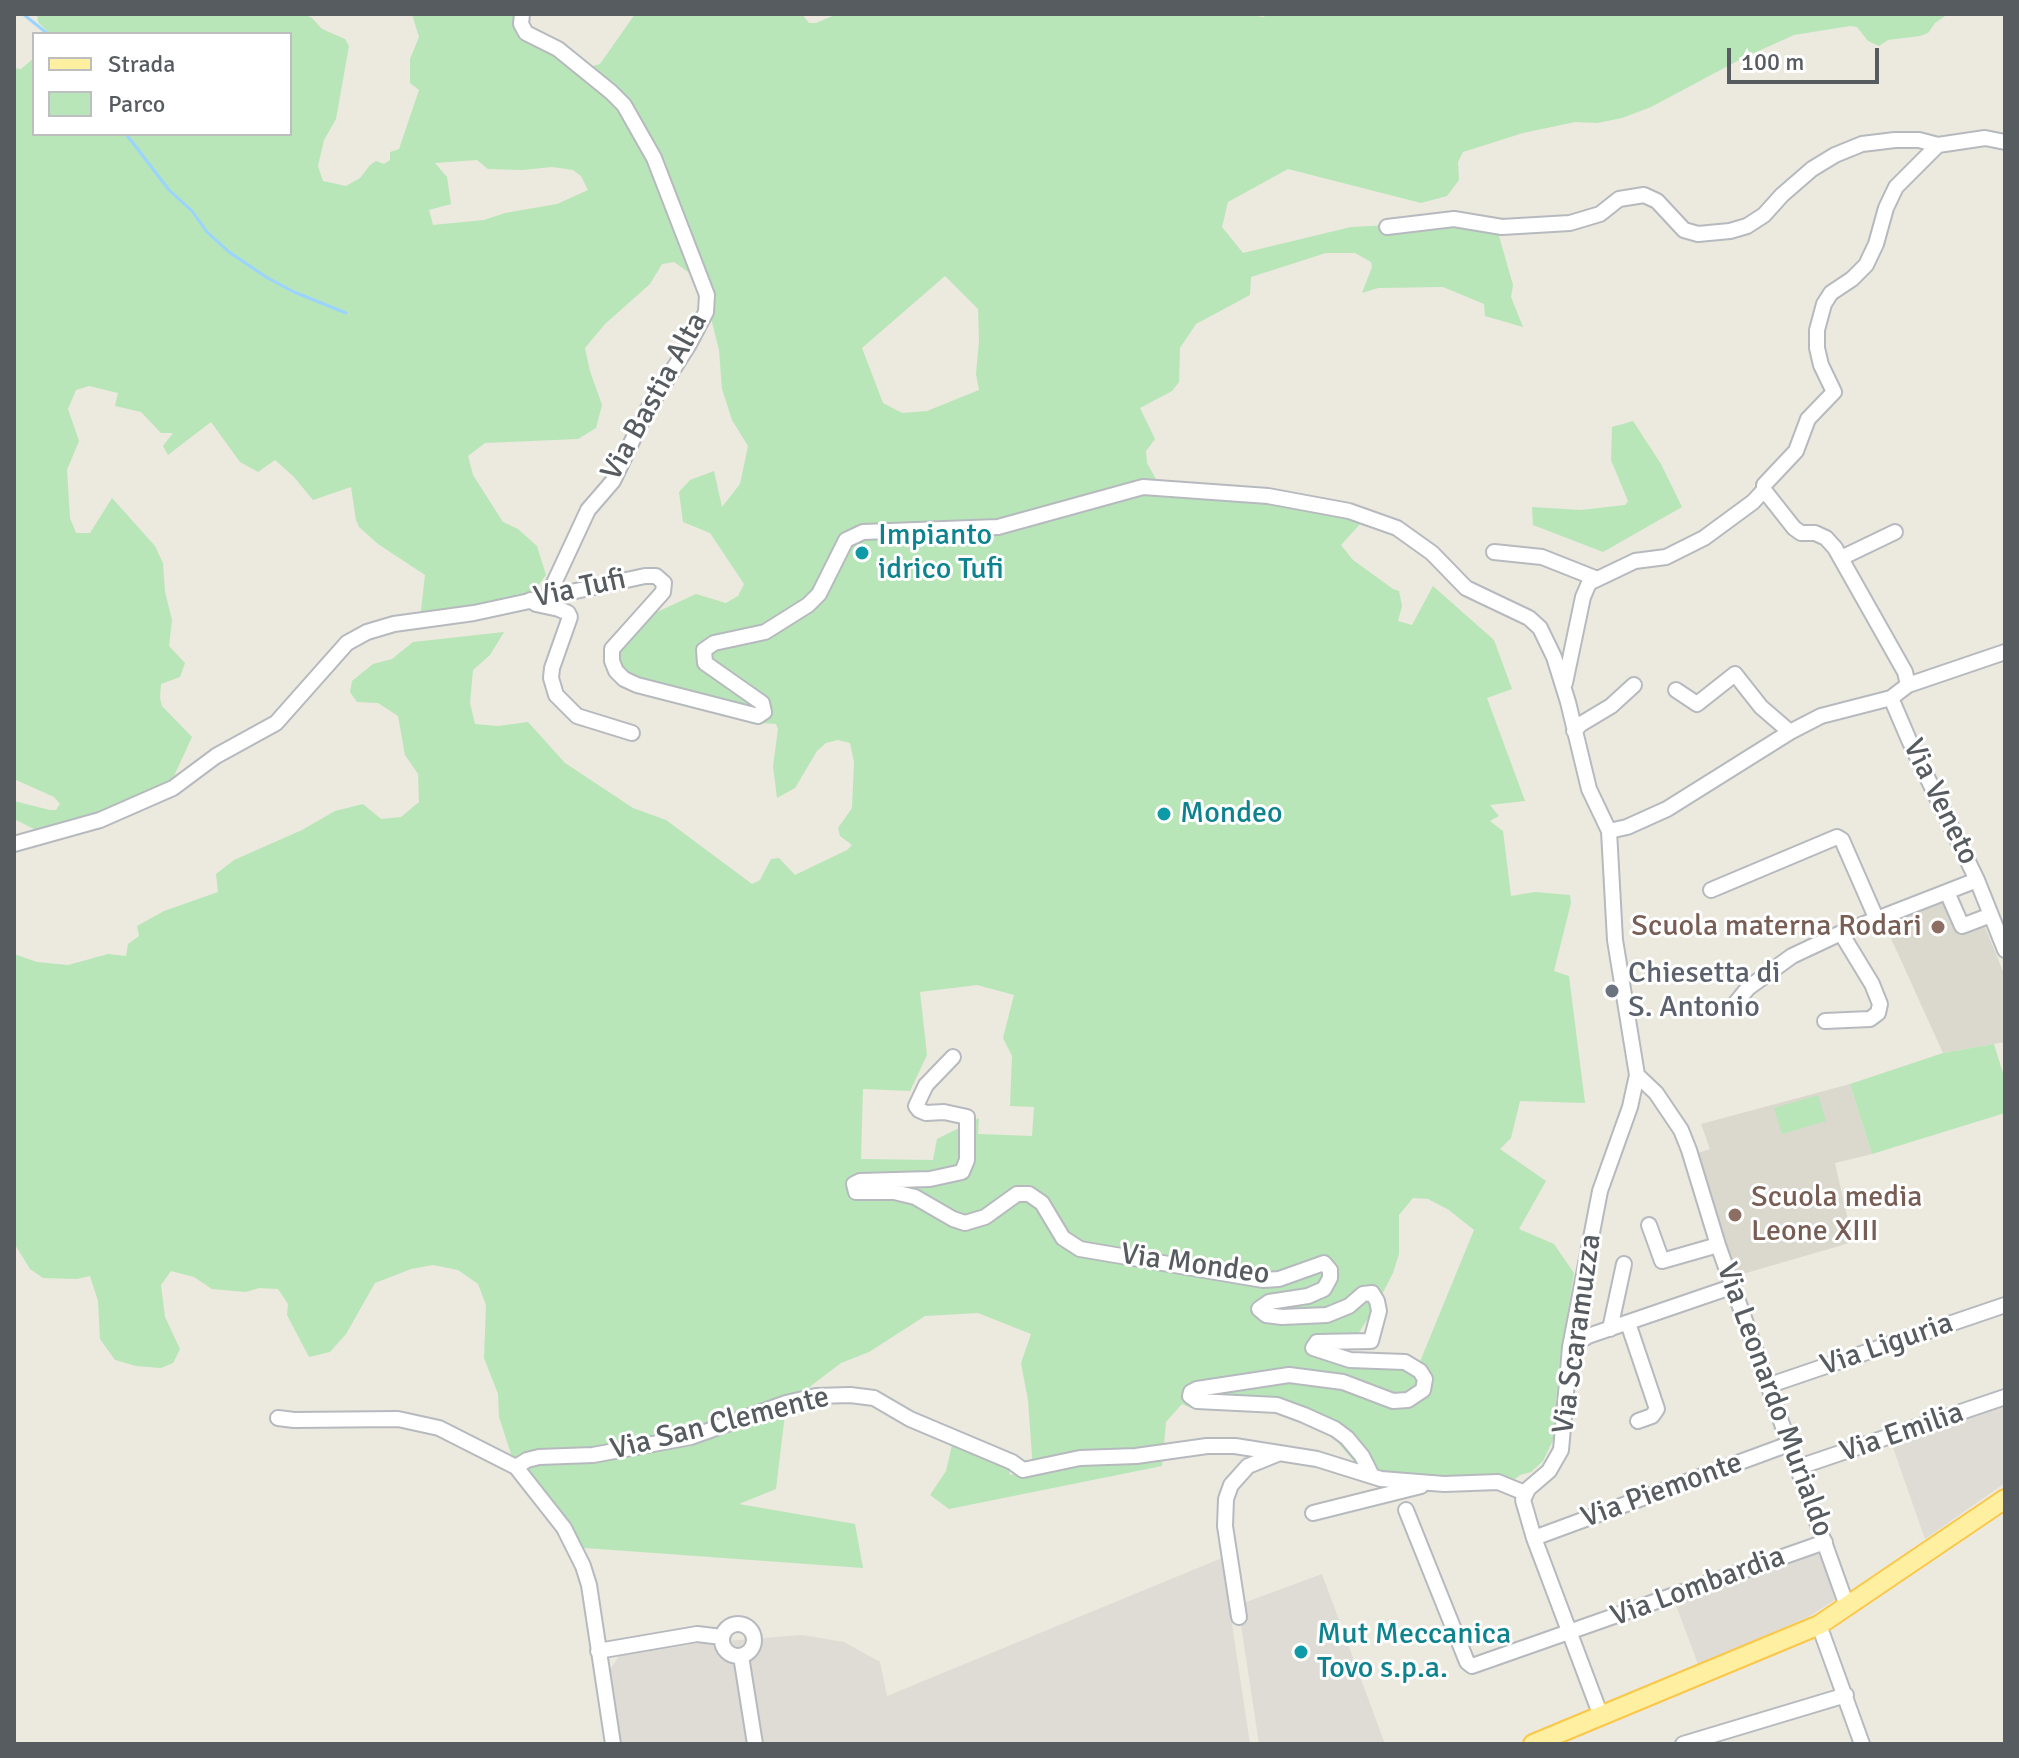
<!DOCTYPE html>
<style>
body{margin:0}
#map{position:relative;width:2019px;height:1758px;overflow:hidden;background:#ece9de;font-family:Signika,sans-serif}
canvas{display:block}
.frame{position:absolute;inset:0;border:16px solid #575c61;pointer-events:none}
.legend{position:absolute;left:32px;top:32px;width:260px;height:104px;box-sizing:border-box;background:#fff;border:2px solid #bcbec0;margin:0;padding:10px 14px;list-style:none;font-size:24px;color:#575c61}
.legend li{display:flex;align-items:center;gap:16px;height:40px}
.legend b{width:40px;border:2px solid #bcbec0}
.scale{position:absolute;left:1727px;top:48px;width:152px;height:36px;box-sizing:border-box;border:4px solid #575c61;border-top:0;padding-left:10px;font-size:24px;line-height:28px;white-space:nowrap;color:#575c61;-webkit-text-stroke:6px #fff;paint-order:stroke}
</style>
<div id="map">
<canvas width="2019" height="1758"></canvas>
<div class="frame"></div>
<ul class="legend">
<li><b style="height:10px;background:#ffefa0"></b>Strada</li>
<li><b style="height:22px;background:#b8e6b8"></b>Parco</li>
</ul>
<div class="scale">100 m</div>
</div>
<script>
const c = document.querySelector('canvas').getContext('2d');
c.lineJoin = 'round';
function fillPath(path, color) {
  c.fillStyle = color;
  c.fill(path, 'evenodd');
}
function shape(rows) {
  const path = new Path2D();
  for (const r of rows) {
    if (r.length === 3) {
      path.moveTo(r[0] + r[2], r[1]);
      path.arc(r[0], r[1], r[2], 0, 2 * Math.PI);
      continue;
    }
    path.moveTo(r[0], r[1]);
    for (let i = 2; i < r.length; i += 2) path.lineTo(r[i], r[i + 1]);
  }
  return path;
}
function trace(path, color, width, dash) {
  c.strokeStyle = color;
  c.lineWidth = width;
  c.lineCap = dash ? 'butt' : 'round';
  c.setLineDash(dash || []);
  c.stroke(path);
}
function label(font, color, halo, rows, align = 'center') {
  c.font = font + ' Signika,sans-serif';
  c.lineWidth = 6;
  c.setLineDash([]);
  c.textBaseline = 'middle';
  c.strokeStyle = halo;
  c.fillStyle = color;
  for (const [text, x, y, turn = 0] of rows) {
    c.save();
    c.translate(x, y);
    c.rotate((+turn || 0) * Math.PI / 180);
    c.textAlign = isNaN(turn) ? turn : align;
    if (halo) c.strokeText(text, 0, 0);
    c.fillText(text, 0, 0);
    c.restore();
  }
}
const industrial = shape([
 [2005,1399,2005,1483,1925,1539,1890,1439],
 [1818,1547,1835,1600,1808,1617,1694,1667,1698,1664,1673,1597],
 [1222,1558,1250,1744,618,1744,608,1673,619,1656,700,1643,802,1635,844,1642,880,1662,887,1696],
 [1322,1574,1385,1744,1259,1744,1238,1605]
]);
const education = shape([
 [1942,897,1957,934,1983,923,1987,932,2005,976,2005,1042,1943,1053,1884,923],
 [1850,1084,1872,1154,1835,1163,1853,1242,1729,1278,1715,1234,1698,1153,1710,1149,1701,1124]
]);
const green = shape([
 [37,14,304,14,312,18,322,29,345,39,349,46,336,119,324,140,318,166,323,181,346,186,360,178,370,165,376,161,384,164,390,160,390,152,399,149,419,90,410,83,410,59,419,37,412,14,522,14,521,24,595,72,593,66,600,64,635,14,802,14,809,23,816,23,837,14,1246,14,1263,17,1271,14,1948,14,1935,23,1928,33,1920,36,1888,40,1879,46,1868,41,1857,27,1850,26,1794,35,1743,58,1651,107,1622,118,1597,123,1575,122,1523,133,1463,152,1458,162,1459,180,1447,196,1421,203,1288,169,1228,202,1222,227,1243,253,1351,227,1453,222,1497,229,1513,285,1511,297,1523,327,1485,316,1484,304,1443,287,1378,288,1362,293,1372,267,1371,262,1355,253,1326,253,1251,277,1250,295,1196,324,1180,348,1179,382,1172,391,1140,408,1155,439,1146,451,1147,463,1157,481,1152,482,1239,494,1362,522,1341,545,1353,560,1393,589,1399,591,1402,606,1398,621,1412,625,1433,586,1494,640,1512,689,1487,698,1525,801,1490,805,1499,816,1490,821,1503,831,1511,896,1535,892,1570,895,1571,903,1554,971,1569,976,1585,1103,1520,1101,1511,1138,1500,1149,1546,1181,1519,1229,1554,1244,1574,1273,1558,1372,1554,1438,1543,1461,1531,1472,1520,1475,1515,1479,1472,1484,1388,1479,1356,1464,1335,1439,1299,1420,1275,1412,1191,1408,1182,1404,1166,1422,1162,1466,949,1509,930,1495,946,1471,952,1445,1002,1464,1009,1470,1010,1475,1033,1470,1028,1400,1021,1363,1031,1334,978,1313,925,1316,869,1352,841,1363,812,1385,785,1414,776,1489,739,1504,855,1524,863,1568,571,1547,513,1460,499,1417,498,1394,484,1358,486,1305,478,1284,458,1270,433,1265,411,1269,375,1283,346,1334,330,1352,309,1357,287,1315,288,1304,278,1289,259,1288,246,1292,212,1289,194,1277,171,1271,161,1285,165,1317,180,1349,173,1363,161,1368,136,1366,115,1360,100,1339,98,1301,90,1276,77,1279,43,1278,30,1269,14,1243,14,954,37,962,68,965,108,954,126,956,128,944,139,936,137,926,164,911,218,892,216,874,234,860,302,830,335,811,363,804,381,819,401,817,419,802,418,774,405,755,398,716,378,703,357,702,350,692,352,681,373,664,392,659,413,642,504,632,490,655,473,670,470,703,475,724,498,726,528,722,565,763,633,808,666,820,752,884,760,880,771,859,779,858,795,875,847,850,852,845,840,836,838,828,852,808,854,762,850,743,838,740,826,743,817,751,795,788,777,798,773,766,778,729,776,724,762,723,656,695,608,659,633,623,696,594,726,603,738,596,744,584,710,533,683,522,679,492,690,480,714,471,722,507,740,484,748,446,732,420,722,389,719,350,702,282,674,262,662,264,650,284,605,324,585,348,590,371,602,405,596,428,578,439,485,443,468,456,473,475,503,522,518,529,537,546,546,575,534,591,513,596,500,605,420,619,425,575,378,544,359,527,356,520,351,487,313,500,294,477,275,460,258,472,240,462,211,422,168,455,163,446,173,433,161,433,141,412,115,406,118,393,89,386,76,390,68,409,79,441,67,470,70,518,76,533,90,533,112,498,155,546,163,563,165,592,172,620,169,646,185,663,180,677,161,684,160,698,162,706,192,737,174,776,151,794,82,819,36,830,14,819,14,801,50,810,56,810,60,804,54,797,14,779,14,68,21,69,34,58,34,134,290,134,290,34,50,34,38,22],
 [477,160,488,169,522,170,552,167,573,170,581,176,588,190,557,204,505,213,484,220,433,225,429,210,451,204,447,177,435,163],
 [945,276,978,309,979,341,976,374,979,390,927,411,902,413,883,403,862,348],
 [977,985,1014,995,1003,1038,1012,1056,1010,1106,1034,1107,1032,1136,978,1134,979,1118,937,1139,933,1160,861,1159,863,1089,910,1091,927,1055,920,992],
 [1413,1198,1428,1199,1449,1210,1474,1230,1419,1364,1331,1352,1358,1334,1376,1306,1393,1273,1399,1254,1399,1215],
 [1633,421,1661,464,1682,507,1603,552,1533,525,1532,507,1581,510,1625,505,1628,501,1611,460,1612,427],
 [1994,1044,2005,1080,2005,1113,1872,1154,1850,1084,1943,1053],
 [1818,1095,1826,1121,1782,1134,1774,1108]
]);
const stream = shape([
 [23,14,48,34],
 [126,134,169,190,192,211,207,232,229,252,266,277,294,292,346,313]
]);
const minor = shape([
 [522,14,521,24,526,33,558,49,611,92,624,105,654,158,707,295,706,312,688,346,646,412,613,481,588,510,548,596],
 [1387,227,1454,219,1502,227,1570,223,1600,214,1619,199,1644,195,1657,201,1684,230,1698,234,1730,231,1747,226,1764,215,1782,195,1812,169,1835,155,1862,144,1895,140,1919,140,1938,145,1985,138,2005,142],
 [1494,552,1542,557,1595,578],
 [1841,558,1895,532],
 [530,600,536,604,559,609,568,613,570,617,552,668,551,678,556,695,577,716,632,733],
 [1565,683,1583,597,1589,583,1635,561,1666,557,1704,538,1753,502,1764,490],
 [1908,685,1905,672,1835,548,1826,538,1815,533,1801,533,1794,528,1764,490,1764,485,1796,451,1808,419,1834,392,1821,365,1817,348,1817,330,1824,304,1831,293,1852,279,1866,265,1876,244,1886,208,1896,187,1938,145],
 [1676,690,1697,704,1735,674,1761,707,1790,732],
 [1891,698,1909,740,1977,880,2005,950],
 [1574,731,1581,724,1611,706,1634,685],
 [1609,831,1627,827,1667,809,1790,732,1821,716,1891,698,1908,685,2005,652],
 [14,844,100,820,173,788,216,756,276,723,347,643,367,632,394,624,474,613,645,576,656,576,664,583,663,592,612,649,612,661,616,671,624,679,637,685,758,716,764,712,762,703,705,663,704,650,714,643,765,632,808,605,819,594,846,540,863,532,998,527,1143,487,1268,496,1349,511,1397,528,1432,553,1466,588,1529,618,1540,628,1554,657,1568,702,1589,789,1609,831,1615,940,1637,1075,1656,1093,1681,1130,1689,1150,1718,1245,1847,1606],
 [1711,890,1837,837,1842,840,1877,920],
 [1947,892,1962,926,1991,915],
 [1735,1004,1748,988,1792,956,1841,933,1977,880],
 [1825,1021,1870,1019,1878,1013,1880,1004,1872,984,1841,933],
 [953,1057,926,1085,916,1106,919,1110,926,1113,944,1112,967,1117,967,1160,962,1172,930,1179,860,1181,854,1184,856,1192,894,1192,915,1197,953,1219,965,1223,985,1217,1017,1194,1029,1194,1042,1203,1063,1238,1080,1249,1263,1280,1279,1279,1324,1263,1330,1270,1330,1278,1324,1289,1308,1296,1269,1302,1259,1309,1266,1315,1282,1317,1327,1315,1349,1306,1363,1294,1372,1293,1377,1301,1379,1311,1371,1341,1317,1342,1313,1348,1350,1360,1405,1362,1420,1371,1425,1379,1423,1390,1408,1400,1393,1401,1343,1382,1289,1375,1197,1389,1191,1392,1190,1396,1197,1401,1277,1405,1304,1415,1335,1429,1347,1438,1362,1456,1371,1474],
 [1649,1225,1662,1261,1718,1245],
 [1628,1323,1657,1409,1652,1416,1638,1421],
 [1610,1329,1624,1264],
 [1570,1347,1588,1336,1734,1286],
 [1770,1385,2005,1305],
 [278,1418,294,1420,398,1419,439,1428,516,1467,564,1528,583,1566,589,1585,613,1744],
 [516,1467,527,1460,539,1457,593,1455,691,1437,786,1403,816,1396,850,1395,874,1398,910,1419,1012,1462,1023,1470,1080,1458,1136,1456,1207,1446,1235,1446,1317,1459,1381,1479,1444,1484,1498,1482,1525,1493],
 [1799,1467,2005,1397],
 [1406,1510,1467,1662,1472,1666,1825,1542],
 [1313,1513,1421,1486],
 [1534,1538,1789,1444],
 [1239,1617,1225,1526,1226,1499,1231,1485,1248,1466,1280,1453],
 [738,1640,16],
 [1819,1625,1862,1744],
 [598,1651,697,1634,722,1637],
 [741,1656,755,1744],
 [1601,1716,1534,1538,1523,1500,1528,1489,1549,1471,1561,1450,1570,1347,1600,1191,1630,1107,1637,1075],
 [1683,1744,1846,1695]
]);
const major = shape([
 [1533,1744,1819,1625,2005,1499]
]);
const markers = [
 [862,553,8,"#0f9aa8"],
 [1164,814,8,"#0f9aa8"],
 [1938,927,8,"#8d6e63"],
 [1612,991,8,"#6b7280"],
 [1735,1215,8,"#8d6e63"],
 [1301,1652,8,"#0f9aa8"]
];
const streetNames = [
 ["Via Bastia Alta",655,397,-61],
 ["Via Tufi",580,589,-12],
 ["Via Veneto",1940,802,64],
 ["Via Mondeo",1195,1265,8],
 ["Via Scaramuzza",1578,1334,-82],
 ["Via Liguria",1887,1345,-19],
 ["Via Leonardo Murialdo",1774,1400,70],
 ["Via San Clemente",720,1424,-14],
 ["Via Emilia",1902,1433,-19],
 ["Via Piemonte",1662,1491,-20],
 ["Via Lombardia",1698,1587,-20]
];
const cultureNames = [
 ["Impianto",878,536],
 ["idrico Tufi",878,570],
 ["Mondeo",1180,814],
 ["Mut Meccanica",1317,1635],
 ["Tovo s.p.a.",1317,1669]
];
const educationNames = [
 ["Scuola materna Rodari",1922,927],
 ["Scuola media",1751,1198,"left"],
 ["Leone XIII",1751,1232,"left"]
];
const worshipNames = [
 ["Chiesetta di",1628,974],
 ["S. Antonio",1628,1008]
];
fillPath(industrial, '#dfdcd6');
fillPath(education, '#dbd8cd');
fillPath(green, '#b8e6b8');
trace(stream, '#9bd4ff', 3);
trace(minor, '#b6babf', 18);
trace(major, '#fbc748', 22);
trace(minor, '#fff', 14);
trace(major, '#ffefa0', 18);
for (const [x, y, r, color] of markers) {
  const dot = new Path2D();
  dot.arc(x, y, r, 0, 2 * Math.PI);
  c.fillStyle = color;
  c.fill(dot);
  trace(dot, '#fff', 3);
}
label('30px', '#575c61', '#fff', streetNames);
label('30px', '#0d838f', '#fff', cultureNames, 'left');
label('30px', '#785e54', '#fff', educationNames, 'right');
label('30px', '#5b616d', '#fff', worshipNames, 'left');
</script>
